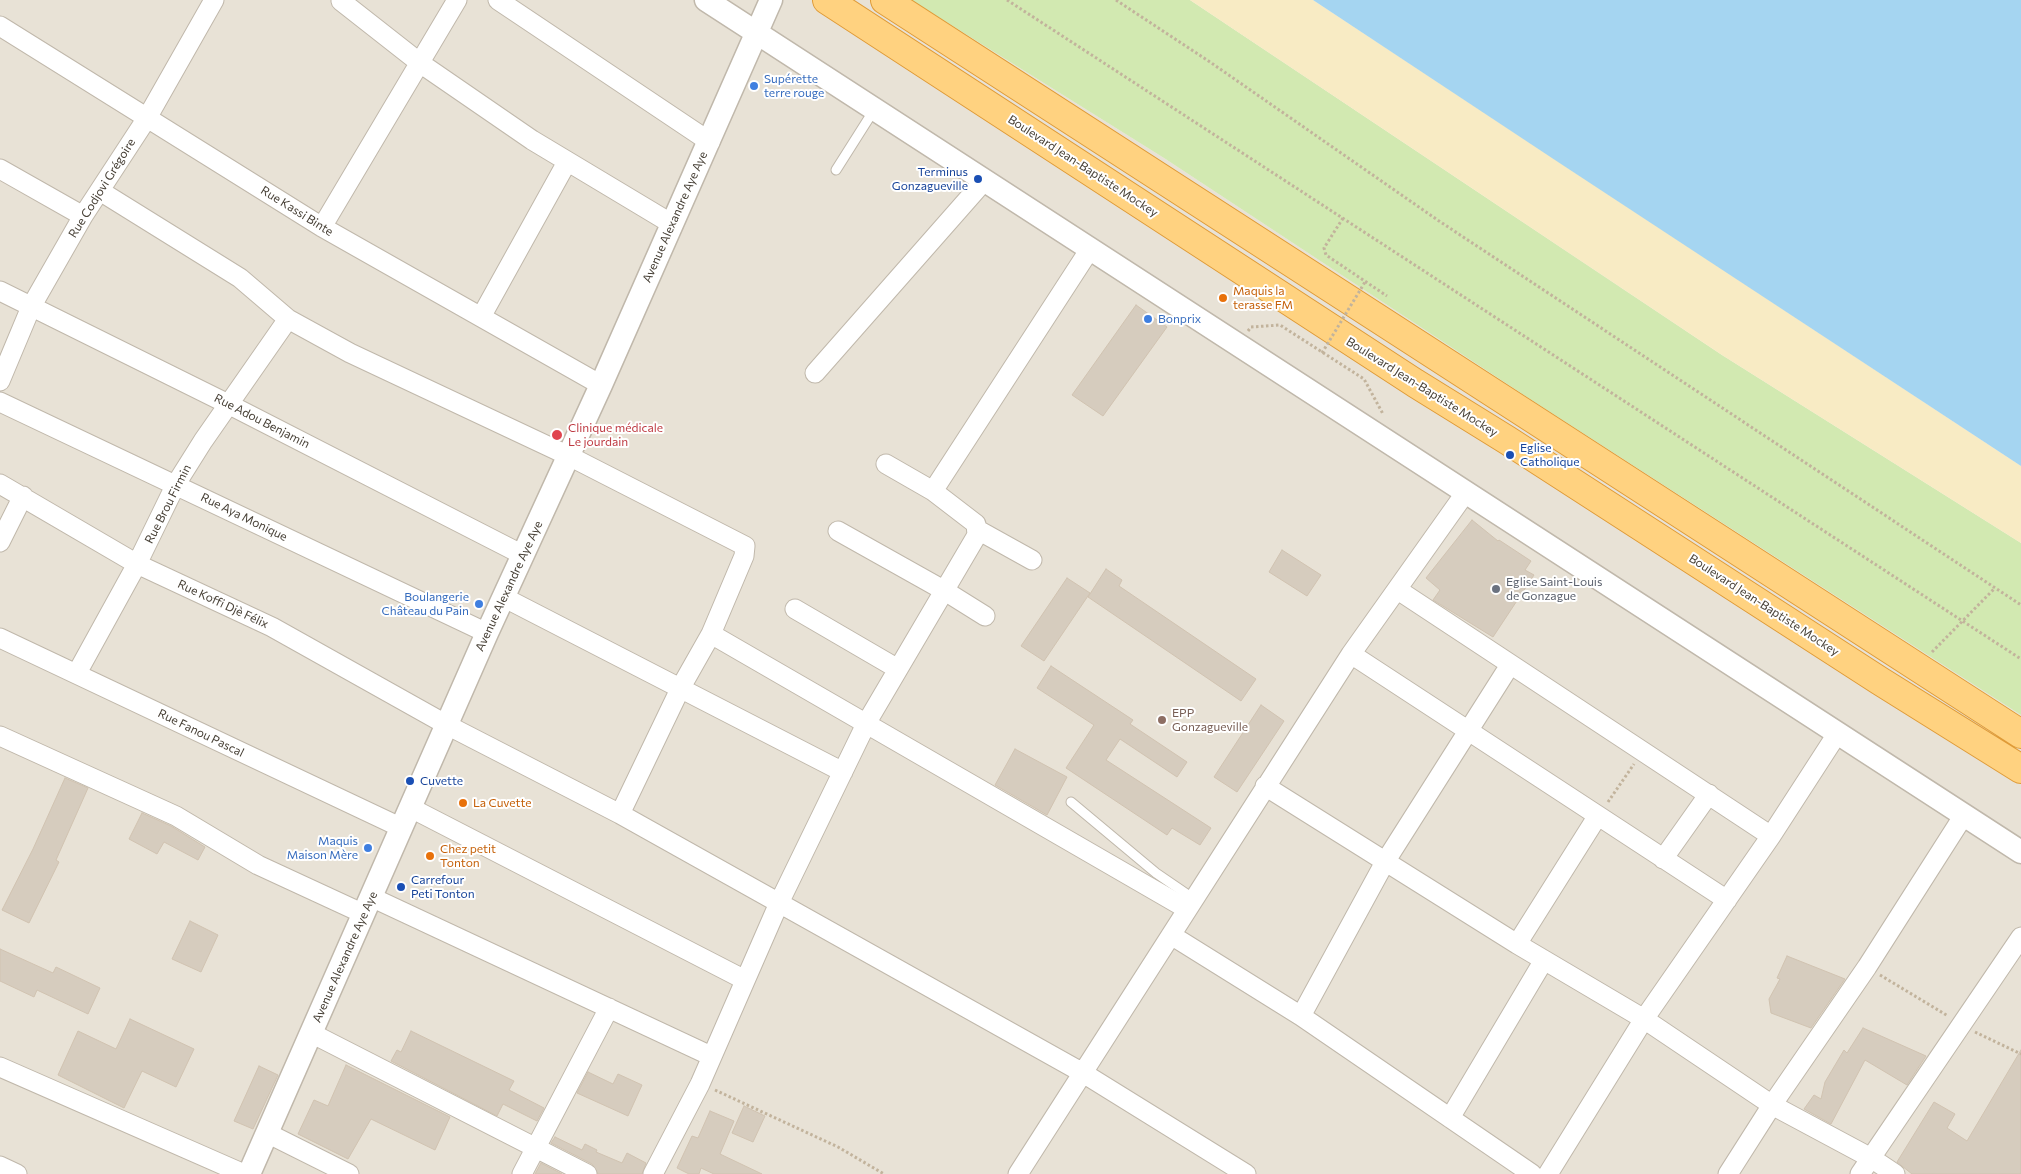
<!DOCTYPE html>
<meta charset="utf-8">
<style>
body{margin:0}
canvas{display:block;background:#f4f0e8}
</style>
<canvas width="2021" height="1174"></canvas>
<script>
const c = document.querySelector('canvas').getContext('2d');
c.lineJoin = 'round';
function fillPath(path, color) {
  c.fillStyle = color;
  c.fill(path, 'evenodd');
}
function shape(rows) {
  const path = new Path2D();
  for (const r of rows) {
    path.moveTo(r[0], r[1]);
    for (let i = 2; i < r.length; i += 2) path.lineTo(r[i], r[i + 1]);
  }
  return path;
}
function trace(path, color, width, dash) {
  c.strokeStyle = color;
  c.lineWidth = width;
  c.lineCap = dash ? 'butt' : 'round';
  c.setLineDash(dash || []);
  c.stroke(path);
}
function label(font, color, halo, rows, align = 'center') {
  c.font = font + ' Commissioner,sans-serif';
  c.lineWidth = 4;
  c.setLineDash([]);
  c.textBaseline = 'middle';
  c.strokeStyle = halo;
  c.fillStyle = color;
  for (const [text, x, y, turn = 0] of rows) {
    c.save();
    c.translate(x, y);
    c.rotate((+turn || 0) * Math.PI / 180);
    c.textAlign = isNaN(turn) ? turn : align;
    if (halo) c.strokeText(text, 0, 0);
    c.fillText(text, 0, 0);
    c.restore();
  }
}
const residential = shape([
 [0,0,911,0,1164,158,1536,403,2021,715,2021,1174,0,1174]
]);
const green = shape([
 [911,0,1190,0,1722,355,2021,543,2021,715,1536,403,1164,158]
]);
const sand = shape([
 [1190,0,1313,0,2021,466,2021,543,1722,355]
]);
const water = shape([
 [1313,0,2021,0,2021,466,1558,162]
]);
const building = shape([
 [1136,305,1167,327,1103,416,1072,395,1136,305],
 [1472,520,1498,541,1499,540,1531,561,1525,570,1534,575,1493,637,1433,600,1440,590,1426,578,1472,520],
 [1282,550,1321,575,1307,596,1269,572,1282,550],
 [1106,569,1122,580,1119,586,1256,679,1241,701,1088,597,1106,569],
 [1067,578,1090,593,1044,661,1021,646,1067,578],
 [1051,666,1133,720,1130,724,1187,762,1177,777,1120,739,1106,760,1211,828,1200,845,1172,828,1167,835,1066,768,1094,725,1037,688,1051,666],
 [1261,705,1284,721,1237,792,1214,777,1261,705],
 [1015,749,1067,777,1047,815,995,785,1015,749],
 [65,778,88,788,56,860,59,862,29,923,2,910,33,849,65,778],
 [142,813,171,826,205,847,198,860,164,842,157,854,129,839,142,813],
 [190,921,218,935,201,972,172,959,190,921],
 [0,949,53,973,56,967,100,988,88,1014,37,990,34,997,0,981,0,949],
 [1787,956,1845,979,1811,1028,1771,1013,1769,999,1780,979,1777,978,1787,956],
 [130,1019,194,1049,176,1087,142,1071,124,1108,58,1075,78,1031,116,1049,130,1019],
 [1863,1028,1926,1056,1907,1085,1865,1060,1831,1124,1804,1109,1814,1095,1821,1099,1825,1082,1844,1050,1847,1053,1863,1028],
 [411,1031,514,1081,509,1090,544,1108,537,1121,503,1104,497,1116,391,1061,397,1050,401,1052,411,1031],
 [2021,1050,2021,1174,1912,1174,1897,1162,1934,1102,1955,1114,1947,1128,1967,1141,2021,1050],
 [346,1065,450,1117,435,1150,371,1119,348,1159,298,1134,314,1100,328,1106,346,1065],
 [259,1066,278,1075,253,1129,234,1121,259,1066],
 [588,1072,613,1084,618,1074,642,1085,628,1116,577,1093,588,1072],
 [744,1106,765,1116,753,1142,732,1133,744,1106],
 [710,1111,734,1121,720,1154,762,1174,714,1174,701,1168,699,1174,689,1174,677,1168,692,1136,698,1138,710,1111],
 [555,1137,582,1150,585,1144,597,1150,596,1152,622,1163,627,1153,646,1163,642,1174,598,1174,592,1164,551,1143,555,1137],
 [541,1163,562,1174,535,1174,541,1163]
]);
const path = shape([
 [1007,0,2021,659],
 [1116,0,1210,62,1439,221,2021,605],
 [1343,218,1324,248,1326,255,1387,296],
 [1248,331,1251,327,1280,325,1364,379,1383,414],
 [1932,652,1995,588],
 [1608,802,1634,764],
 [1880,975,1948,1016],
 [1975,1032,2021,1054],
 [715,1090,838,1147,884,1174]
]);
const service = shape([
 [836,170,874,110],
 [1071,802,1156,873,1194,899]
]);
const minor = shape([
 [498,0,710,142],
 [341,1,420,63,532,140,672,224],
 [0,26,322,227,601,385],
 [0,169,83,216],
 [100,191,240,278,288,319,350,353,569,456,745,546,744,556,711,634,681,687,620,814],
 [322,227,457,0],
 [0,291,228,404,523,555],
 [481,317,567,162],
 [815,373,984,181],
 [0,381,31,307,83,216,147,118,214,0],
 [0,402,487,633],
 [0,484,137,564,272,627,447,725,620,814,1083,1073,1246,1174],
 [933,491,1090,249],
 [978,530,1032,560],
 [838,531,945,591,985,616],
 [0,542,23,496],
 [1398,590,1771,836],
 [503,597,843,772],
 [795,609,898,669],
 [711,634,1187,909],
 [0,638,402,828],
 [1351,654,1727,900],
 [77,673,137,564,176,484,203,441,288,319],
 [0,736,176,816,258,865,364,914],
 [1265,786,1517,944,1644,1019,1772,1105,1871,1158,1895,1174],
 [411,808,745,980],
 [1663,859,1709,794],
 [371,897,711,1056],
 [1171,935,1301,1016,1532,1174],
 [1517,944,1597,817],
 [1301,1016,1385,862,1510,665],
 [311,1033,587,1174],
 [0,1067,244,1174],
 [1450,1118,1544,960],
 [267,1133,349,1174],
 [0,1166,17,1174],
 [522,1174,609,1008],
 [653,1174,700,1084,779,903,867,722,977,535,976,524,933,491,886,464],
 [1018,1174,1351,654,1466,492],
 [1548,1174,1644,1019,1771,836,1837,734],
 [1728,1174,1772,1105,1867,967,1964,815],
 [1860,1174,2021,937]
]);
const tertiary = shape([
 [706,0,2021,852],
 [249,1174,487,633,601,385,771,0]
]);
const trunk = shape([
 [827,0,1415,383,1507,440,1880,681,2021,769],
 [885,0,2021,734]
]);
const pathBridge = shape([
 [1322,353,1365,282]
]);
const markers = [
 [754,86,5,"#3f7fe0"],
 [978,179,5,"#1a4fb4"],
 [1223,298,5,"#e8710a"],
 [1148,319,5,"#3f7fe0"],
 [557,435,6,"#e0444e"],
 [1510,455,5,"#1a4fb4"],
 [1496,589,5,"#6b7280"],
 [479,604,5,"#3f7fe0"],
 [1162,720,5,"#8d6e63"],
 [410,781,5,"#1a4fb4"],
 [463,803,5,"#e8710a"],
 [368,848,5,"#3f7fe0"],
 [430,856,5,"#e8710a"],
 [401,887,5,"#1a4fb4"]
];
const shopNames = [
 ["Supérette",764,79],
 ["terre rouge",764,93],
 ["Bonprix",1158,319],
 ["Boulangerie",469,597,"right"],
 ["Château du Pain",469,611,"right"],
 ["Maquis",358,841,"right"],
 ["Maison Mère",358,855,"right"]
];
const streetNames = [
 ["Boulevard Jean-Baptiste Mockey",1083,166,33],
 ["Rue Codjovi Grégoire",102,188,-58],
 ["Rue Kassi Binte",297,211,32],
 ["Avenue Alexandre Aye Aye",675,217,-66],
 ["Boulevard Jean-Baptiste Mockey",1422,387,32],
 ["Rue Adou Benjamin",262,421,27],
 ["Rue Brou Firmin",168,504,-63],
 ["Rue Aya Monique",244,517,26],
 ["Avenue Alexandre Aye Aye",509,586,-65],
 ["Rue Koffi Djè Félix",223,604,25],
 ["Boulevard Jean-Baptiste Mockey",1764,605,33],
 ["Rue Fanou Pascal",201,733,26],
 ["Avenue Alexandre Aye Aye",345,957,-66]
];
const transitNames = [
 ["Terminus",968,172,"right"],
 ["Gonzagueville",968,186,"right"],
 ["Eglise",1520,448],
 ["Catholique",1520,462],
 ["Cuvette",420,781],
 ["Carrefour",411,880],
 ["Peti Tonton",411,894]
];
const foodNames = [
 ["Maquis la",1233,291],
 ["terasse FM",1233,305],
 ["La Cuvette",473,803],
 ["Chez petit",440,849],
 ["Tonton",440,863]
];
const healthNames = [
 ["Clinique médicale",568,428],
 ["Le jourdain",568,442]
];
const worshipNames = [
 ["Eglise Saint-Louis",1506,582],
 ["de Gonzague",1506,596]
];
const educationNames = [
 ["EPP",1172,713],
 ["Gonzagueville",1172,727]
];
fillPath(residential, '#e8e2d6');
fillPath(green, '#d2e9b1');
fillPath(sand, '#f8ebc4');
fillPath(water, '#a5d5f1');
fillPath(building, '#d6ccbe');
trace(building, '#d1c3b1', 1);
trace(service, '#c0b8ab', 11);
trace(minor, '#c0b8ab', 21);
trace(tertiary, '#c0b8ab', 25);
trace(trunk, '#df9b38', 30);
trace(path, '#c2b39c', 3, [2.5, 2.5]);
trace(service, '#fff', 9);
trace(minor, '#fff', 19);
trace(tertiary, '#fff', 22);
trace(trunk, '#ffd280', 28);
trace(pathBridge, '#c2b39c', 3, [2.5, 2.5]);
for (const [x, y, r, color] of markers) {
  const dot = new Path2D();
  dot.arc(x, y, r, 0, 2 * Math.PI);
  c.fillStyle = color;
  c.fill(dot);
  trace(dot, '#fff', 2);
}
label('12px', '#366cbe', '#fff', shopNames, 'left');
label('12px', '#484137', '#fff', streetNames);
label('12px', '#164399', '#fff', transitNames, 'left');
label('12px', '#c56008', '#fff', foodNames, 'left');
label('12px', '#be3a42', '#fff', healthNames, 'left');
label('12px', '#5b616d', '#fff', worshipNames, 'left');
label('12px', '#785e54', '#fff', educationNames, 'left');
</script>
